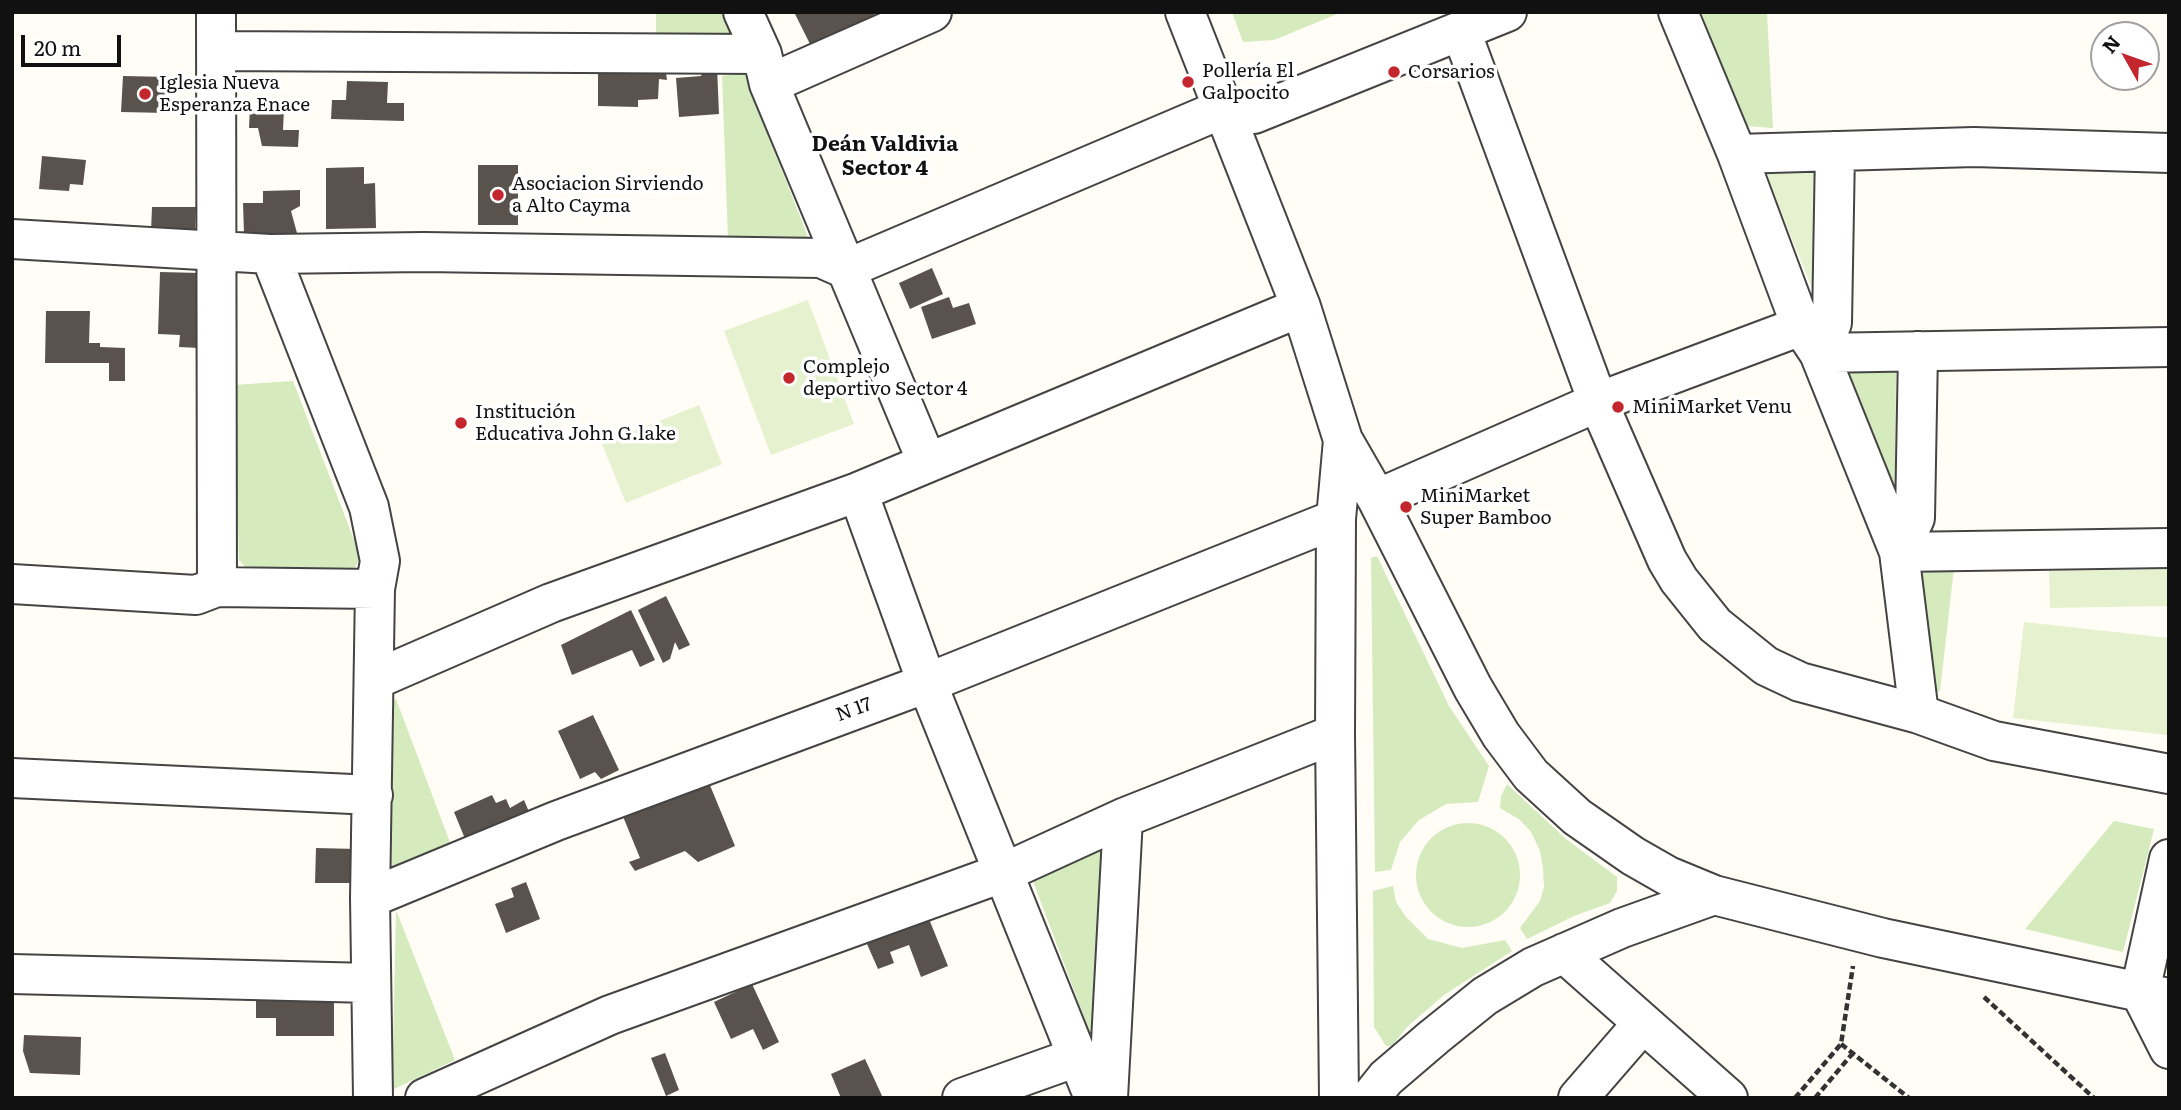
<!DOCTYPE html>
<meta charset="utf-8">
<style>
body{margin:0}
#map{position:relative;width:2181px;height:1110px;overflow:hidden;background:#fffdf5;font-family:Literata,serif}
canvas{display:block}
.frame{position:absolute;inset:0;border:14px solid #111;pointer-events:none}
.north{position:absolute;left:2090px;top:21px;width:70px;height:70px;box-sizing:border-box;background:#fff;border:2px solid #a0a0a0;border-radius:50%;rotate:310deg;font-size:19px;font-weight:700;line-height:28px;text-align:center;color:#111}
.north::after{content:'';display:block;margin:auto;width:24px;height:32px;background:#c4262e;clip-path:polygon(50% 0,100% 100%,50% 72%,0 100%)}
.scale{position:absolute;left:21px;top:35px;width:100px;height:32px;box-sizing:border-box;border:4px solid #111;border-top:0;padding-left:9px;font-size:21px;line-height:24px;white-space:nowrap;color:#111;-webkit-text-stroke:5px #fff;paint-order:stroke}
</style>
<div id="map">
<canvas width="2181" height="1110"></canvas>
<div class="frame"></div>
<div class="north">N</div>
<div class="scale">20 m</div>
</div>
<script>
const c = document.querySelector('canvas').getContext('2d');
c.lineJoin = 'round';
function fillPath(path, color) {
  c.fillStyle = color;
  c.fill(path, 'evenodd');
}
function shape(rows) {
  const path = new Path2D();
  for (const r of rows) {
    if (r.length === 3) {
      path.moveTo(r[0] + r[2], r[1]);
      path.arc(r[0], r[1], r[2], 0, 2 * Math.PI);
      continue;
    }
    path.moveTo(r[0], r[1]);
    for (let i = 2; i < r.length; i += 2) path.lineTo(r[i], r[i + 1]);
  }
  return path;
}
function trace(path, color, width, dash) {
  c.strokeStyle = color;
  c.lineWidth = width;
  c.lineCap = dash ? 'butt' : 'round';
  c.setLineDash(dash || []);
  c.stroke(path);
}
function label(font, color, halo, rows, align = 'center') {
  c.font = font + ' Literata,serif';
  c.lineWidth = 7;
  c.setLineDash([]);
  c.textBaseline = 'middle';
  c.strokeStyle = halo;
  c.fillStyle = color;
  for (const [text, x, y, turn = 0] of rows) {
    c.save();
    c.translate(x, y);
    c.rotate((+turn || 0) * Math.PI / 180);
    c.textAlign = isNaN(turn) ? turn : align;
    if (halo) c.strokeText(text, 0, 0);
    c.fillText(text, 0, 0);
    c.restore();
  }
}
const green = shape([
 [656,12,725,12,735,35,656,38],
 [1232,12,1342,12,1274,40,1243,42],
 [1701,12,1767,12,1773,128,1746,126],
 [744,73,808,237,728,238,722,76],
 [1847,371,1896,372,1895,495],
 [293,381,361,558,353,571,247,569,239,560,234,385],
 [1377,556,1449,706,1489,766,1478,802,1446,804,1419,820,1400,842,1391,870,1375,872,1371,558],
 [1954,568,1940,691,1933,692,1918,570],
 [396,699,451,845,391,873,391,703],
 [1507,784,1566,839,1617,877,1617,891,1610,903,1574,916,1527,939,1520,928,1540,901,1544,887,1543,868,1540,851,1531,832,1520,820,1500,808,1501,796],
 [2114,821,2154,829,2123,952,2025,929],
 [1468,875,52],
 [1102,850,1100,1032,1090,1033,1033,881],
 [1393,886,1396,902,1406,917,1428,939,1462,948,1505,940,1512,951,1444,995,1407,1027,1392,1046,1386,1046,1374,1027,1373,891],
 [396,910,455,1060,392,1090]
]);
const pitch = shape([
 [1817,170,1816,298,1765,173],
 [808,300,854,424,771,455,724,331],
 [699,405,722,464,626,503,602,444],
 [2169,569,2169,606,2050,608,2049,571],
 [2024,622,2169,638,2168,735,2013,718]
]);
const building = shape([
 [794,12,873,12,878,21,812,48],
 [665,66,667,80,659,79,658,99,638,100,638,107,598,106,598,67],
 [717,67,719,114,679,117,676,78,701,76,704,68],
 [123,76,169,77,167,113,121,112],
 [347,81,388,82,387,103,404,103,404,121,331,119,332,100,346,100],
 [250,107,284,109,283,130,299,130,298,147,262,146,258,128,249,128],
 [42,156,86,160,83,185,70,184,69,191,39,189],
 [478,165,518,165,518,225,478,225],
 [364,167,364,184,375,183,376,228,326,229,326,168],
 [300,190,300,206,291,211,297,233,244,234,243,203,263,203,263,191],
 [152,207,196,207,195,232,151,232],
 [932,268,943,294,910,309,899,283],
 [160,272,201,273,199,348,179,347,180,335,158,334],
 [949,297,953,308,969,303,976,324,932,339,921,307],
 [46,311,90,311,89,343,100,343,100,347,125,348,125,381,109,381,109,363,45,363],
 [666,596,690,645,679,650,675,642,670,659,663,663,638,610],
 [631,610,655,660,640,667,632,650,572,675,561,645],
 [593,715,619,770,601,779,595,772,580,779,558,731],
 [707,778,735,846,698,862,685,851,635,871,629,862,640,858,622,814],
 [492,795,496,803,506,799,510,808,524,800,532,819,468,846,454,812],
 [316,848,357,849,356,883,315,883],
 [526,882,540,919,506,933,495,904,514,897,511,888],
 [929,919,948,966,921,977,909,945,890,952,894,963,878,969,867,944],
 [752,984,779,1042,763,1050,753,1029,731,1039,714,1002],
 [334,994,334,1036,276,1036,276,1018,256,1018,256,995],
 [24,1035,81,1037,80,1075,30,1073,23,1051],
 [665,1053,679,1090,666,1096,651,1058],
 [865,1059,883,1098,841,1098,831,1074]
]);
const path = shape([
 [1984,997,2094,1098],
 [1841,1044,1909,1098],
 [1795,1098,1841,1044,1853,966],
 [1815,1098,1853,1053]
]);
const minor = shape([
 [216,12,217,587],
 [743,12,762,54,769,84,927,462],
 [1185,12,1301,307,1343,440,1336,519,1335,734,1339,1098],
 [1678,12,1737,154,1801,326,1819,353,1899,552,1919,714],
 [1461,31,1598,402,1667,560,1679,580,1715,625,1766,666,1800,682,1919,714,1994,741,2169,774],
 [216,51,762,54],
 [769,84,932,12],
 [1835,151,1832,323,1819,353,2169,347],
 [1737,154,1974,147,2169,153],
 [12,239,270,254,424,252,821,258,846,269,1222,109,1254,114,1507,12],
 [270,254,369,507,380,561,375,589,370,898,373,1098],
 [1918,351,1915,518,1899,552,2169,548],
 [1343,440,1377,499,1473,688,1501,735,1531,775,1577,817,1633,856,1668,876,1714,895,1883,938,2169,998],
 [858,492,927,683,1094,1098],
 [1377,499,1598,402,1801,326],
 [12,584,196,595,217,587,375,589],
 [374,680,551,603,858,492,1301,307],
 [12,778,373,795],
 [2169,859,2140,992,2169,1049],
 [370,898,556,821,927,683,1336,519],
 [1564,953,1728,1098],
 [12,974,370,983],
 [425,1098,610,1015,1005,872,1123,818,1335,734],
 [962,1098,1077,1057],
 [1108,1098,1123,818],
 [1370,1098,1386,1078,1434,1037,1485,996,1533,967,1622,928,1714,895],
 [1578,1098,1643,1023]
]);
const markers = [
 [1394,72,7,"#c4262e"],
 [1188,82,7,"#c4262e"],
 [145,94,7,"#c4262e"],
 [498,195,7,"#c4262e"],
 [789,378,7,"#c4262e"],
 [1618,407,7,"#c4262e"],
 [461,423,7,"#c4262e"],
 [1406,507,7,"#c4262e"]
];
const poiNames = [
 ["Pollería El",1202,71],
 ["Galpocito",1202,93],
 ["Corsarios",1408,72],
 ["Iglesia Nueva",159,83],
 ["Esperanza Enace",159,105],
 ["Asociacion Sirviendo",512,184],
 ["a Alto Cayma",512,206],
 ["Complejo",803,367],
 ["deportivo Sector 4",803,389],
 ["MiniMarket Venu",1632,407],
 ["Institución",475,412],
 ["Educativa John G.lake",475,434],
 ["MiniMarket",1420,496],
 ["Super Bamboo",1420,518]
];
const streetNames = [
 ["N 17",854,710,-20]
];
const neighbourhoodNames = [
 ["Deán Valdivia",885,145],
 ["Sector 4",885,169]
];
fillPath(green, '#d5ebbd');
fillPath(pitch, '#e6f2cf');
fillPath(building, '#5a524d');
trace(minor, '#444', 42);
trace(path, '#333', 4.5, [7, 3.5]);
trace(minor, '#fff', 38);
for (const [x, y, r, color] of markers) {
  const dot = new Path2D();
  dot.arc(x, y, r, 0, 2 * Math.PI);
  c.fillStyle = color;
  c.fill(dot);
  trace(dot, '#fff', 2.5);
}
label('19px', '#111', '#fff', poiNames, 'left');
label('19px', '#111', '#fff', streetNames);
label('bold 21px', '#111', '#fff', neighbourhoodNames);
</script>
